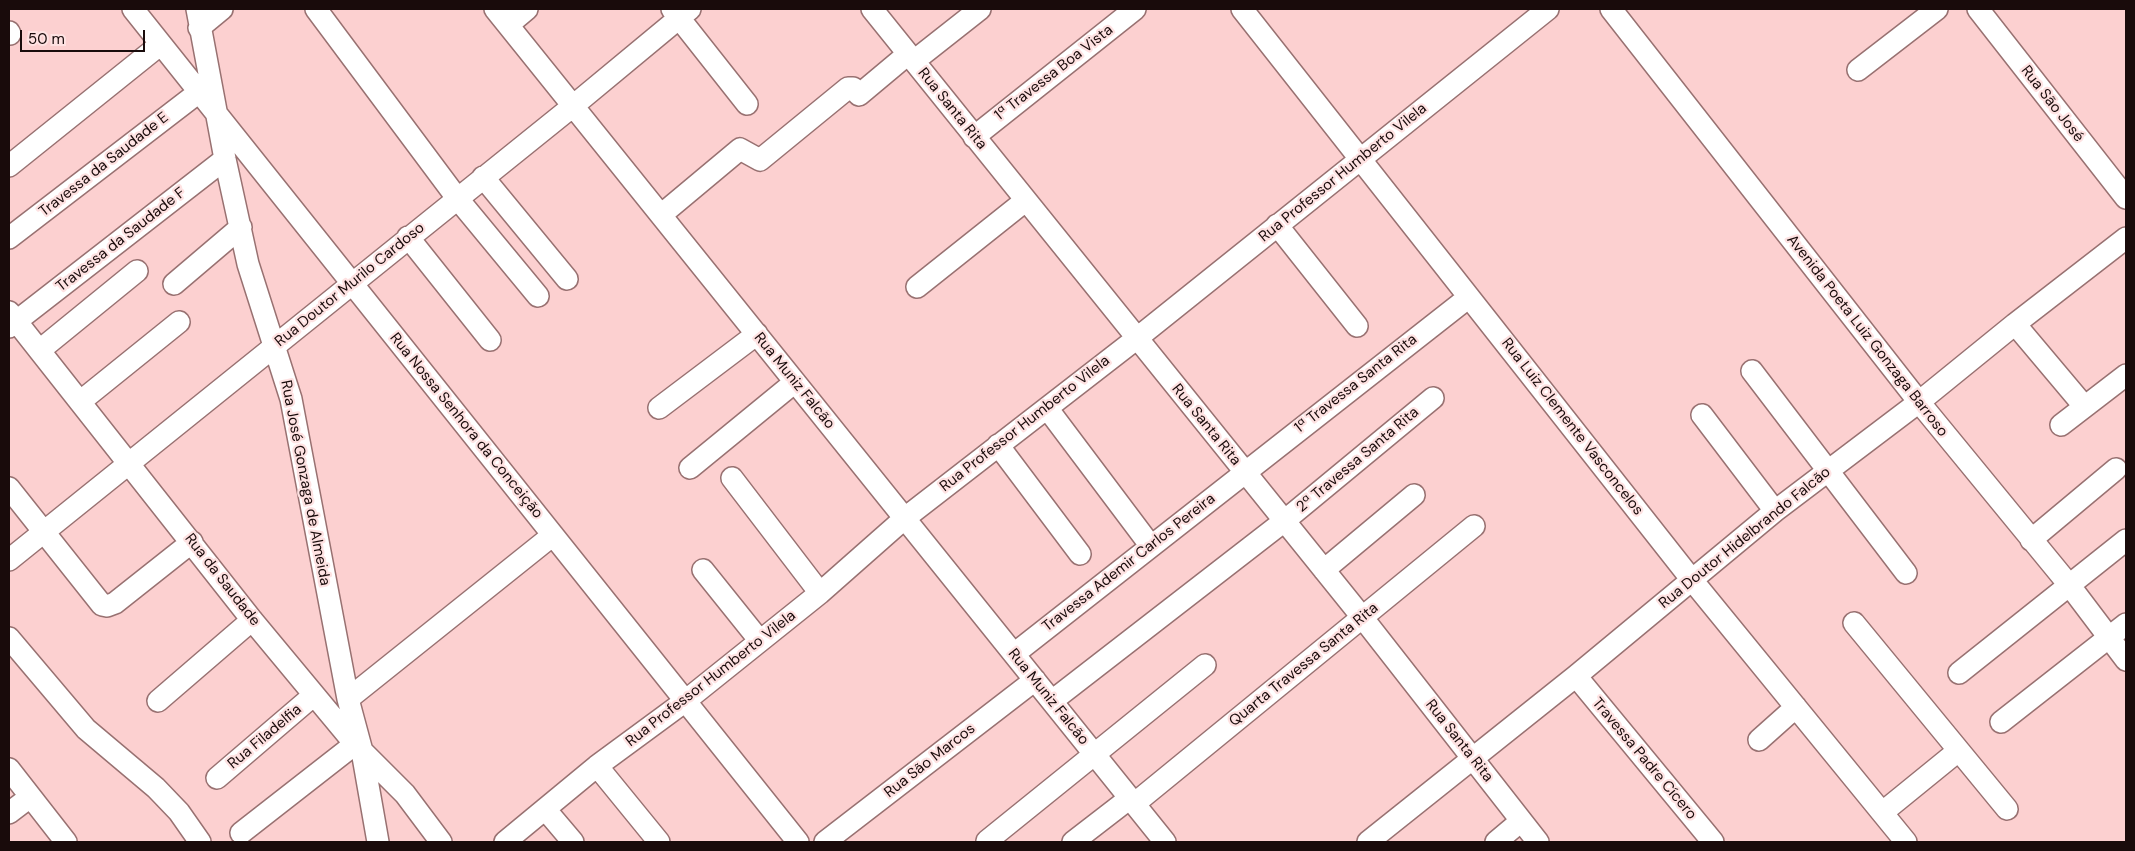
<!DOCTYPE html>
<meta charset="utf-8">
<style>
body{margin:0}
#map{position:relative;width:2135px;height:851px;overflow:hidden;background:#fcd0d0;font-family:"DM Sans",sans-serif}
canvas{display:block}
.frame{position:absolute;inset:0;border:10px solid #190b0b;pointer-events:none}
.scale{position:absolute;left:20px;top:30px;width:125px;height:22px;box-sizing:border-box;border:2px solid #190b0b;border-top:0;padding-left:6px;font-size:15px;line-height:18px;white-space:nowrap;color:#190b0b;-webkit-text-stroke:4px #fee2e2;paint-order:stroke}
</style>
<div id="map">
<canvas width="2135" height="851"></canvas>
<div class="frame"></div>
<div class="scale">50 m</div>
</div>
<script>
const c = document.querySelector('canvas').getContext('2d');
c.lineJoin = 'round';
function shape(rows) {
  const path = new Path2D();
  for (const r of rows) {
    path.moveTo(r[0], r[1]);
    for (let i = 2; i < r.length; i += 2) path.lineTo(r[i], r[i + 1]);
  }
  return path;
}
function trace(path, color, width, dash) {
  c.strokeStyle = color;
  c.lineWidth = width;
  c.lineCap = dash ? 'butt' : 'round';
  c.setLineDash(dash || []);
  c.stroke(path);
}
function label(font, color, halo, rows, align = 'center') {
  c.font = font + ' "DM Sans",sans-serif';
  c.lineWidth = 4.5;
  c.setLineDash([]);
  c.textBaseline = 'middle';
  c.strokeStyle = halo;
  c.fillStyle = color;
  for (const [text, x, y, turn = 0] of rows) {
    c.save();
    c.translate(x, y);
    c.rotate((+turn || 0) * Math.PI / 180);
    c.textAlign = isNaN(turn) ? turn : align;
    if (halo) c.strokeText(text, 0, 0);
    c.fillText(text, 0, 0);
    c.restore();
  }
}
const minor = shape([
 [133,9,798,842],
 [197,9,225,159,248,264,291,399,348,699,362,751,378,842],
 [316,9,457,198,538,296],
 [495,9,1165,842],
 [672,9,747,104],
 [872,9,1362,617,1538,842],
 [1242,9,1692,580,1906,842],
 [1611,9,1919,402,2070,586,2126,660],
 [1978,9,2126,198],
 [508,25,527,9],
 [199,28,222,9],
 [9,32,10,34],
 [914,61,980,9],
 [1858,70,1937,9],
 [974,137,1135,9],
 [9,166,161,44],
 [483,177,567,279],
 [661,215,740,149,760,160,848,88,853,88,859,95,908,54],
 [1277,225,1357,326],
 [408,237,490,340],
 [9,238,199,92],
 [174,284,241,227],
 [917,287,1025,201],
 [9,312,252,620,355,744,405,794,441,842],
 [2015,324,2084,406],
 [9,327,225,159],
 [40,350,137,271],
 [1752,371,1906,573],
 [81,401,179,322],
 [659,408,757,334],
 [1047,408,1150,545],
 [1702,415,1775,511],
 [2061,425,2126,375],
 [998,445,1080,554],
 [690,468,795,382],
 [732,478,820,593],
 [9,488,102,605,107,606,115,603,192,542],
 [2031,540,2116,469],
 [9,560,573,106,690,9],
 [703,570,760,641],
 [1324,570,1414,495],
 [1854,623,2007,809],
 [9,638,86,729,156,788,179,812,200,842],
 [1014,654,1469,297],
 [1959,673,2126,540],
 [1576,676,1713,842],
 [348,699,553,535],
 [158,701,252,620],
 [1052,701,1283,522,1433,398],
 [2001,722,2126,624],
 [1759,740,1796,707],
 [597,766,659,842],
 [9,769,66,842],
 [217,778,314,695],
 [1134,804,1474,526],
 [545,809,573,842],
 [1883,812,1958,751],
 [9,813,30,797],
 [241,833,355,744],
 [987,841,1205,665],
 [505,842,597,766,684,702,820,593,905,518,1136,339,1548,9],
 [825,842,1035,680],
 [1073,842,1130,798],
 [1368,842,1576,676,1775,511,1919,402,2015,324,2126,238],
 [1496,842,1521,821]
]);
const streetNames = [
 ["1ª Travessa Boa Vista",1054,73,-38],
 ["Rua São José",2052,104,52],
 ["Rua Santa Rita",952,109,51],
 ["Travessa da Saudade E",104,165,-38],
 ["Rua Professor Humberto Vilela",1343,173,-39],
 ["Travessa da Saudade F",121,240,-38],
 ["Rua Doutor Murilo Cardoso",350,285,-39],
 ["Avenida Poeta Luiz Gonzaga Barroso",1867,336,52],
 ["Rua Muniz Falcão",794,381,51],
 ["1ª Travessa Santa Rita",1356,384,-38],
 ["Rua Professor Humberto Vilela",1025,424,-38],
 ["Rua Santa Rita",1206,425,51],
 ["Rua Nossa Senhora da Conceição",466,426,51],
 ["Rua Luiz Clemente Vasconcelos",1572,427,52],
 ["2ª Travessa Santa Rita",1358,460,-40],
 ["Rua José Gonzaga de Almeida",305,483,79],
 ["Rua Doutor Hidelbrando Falcão",1745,538,-39],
 ["Travessa Ademir Carlos Pereira",1129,563,-38],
 ["Rua da Saudade",222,580,52],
 ["Quarta Travessa Santa Rita",1304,665,-39],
 ["Rua Professor Humberto Vilela",711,679,-38],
 ["Rua Muniz Falcão",1048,697,51],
 ["Rua Filadelfia",265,737,-40],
 ["Rua Santa Rita",1459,741,52],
 ["Travessa Padre Cícero",1644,759,50],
 ["Rua São Marcos",930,761,-38]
];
trace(minor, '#987171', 24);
trace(minor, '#fff', 21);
label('15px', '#190b0b', '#fee2e2', streetNames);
</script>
